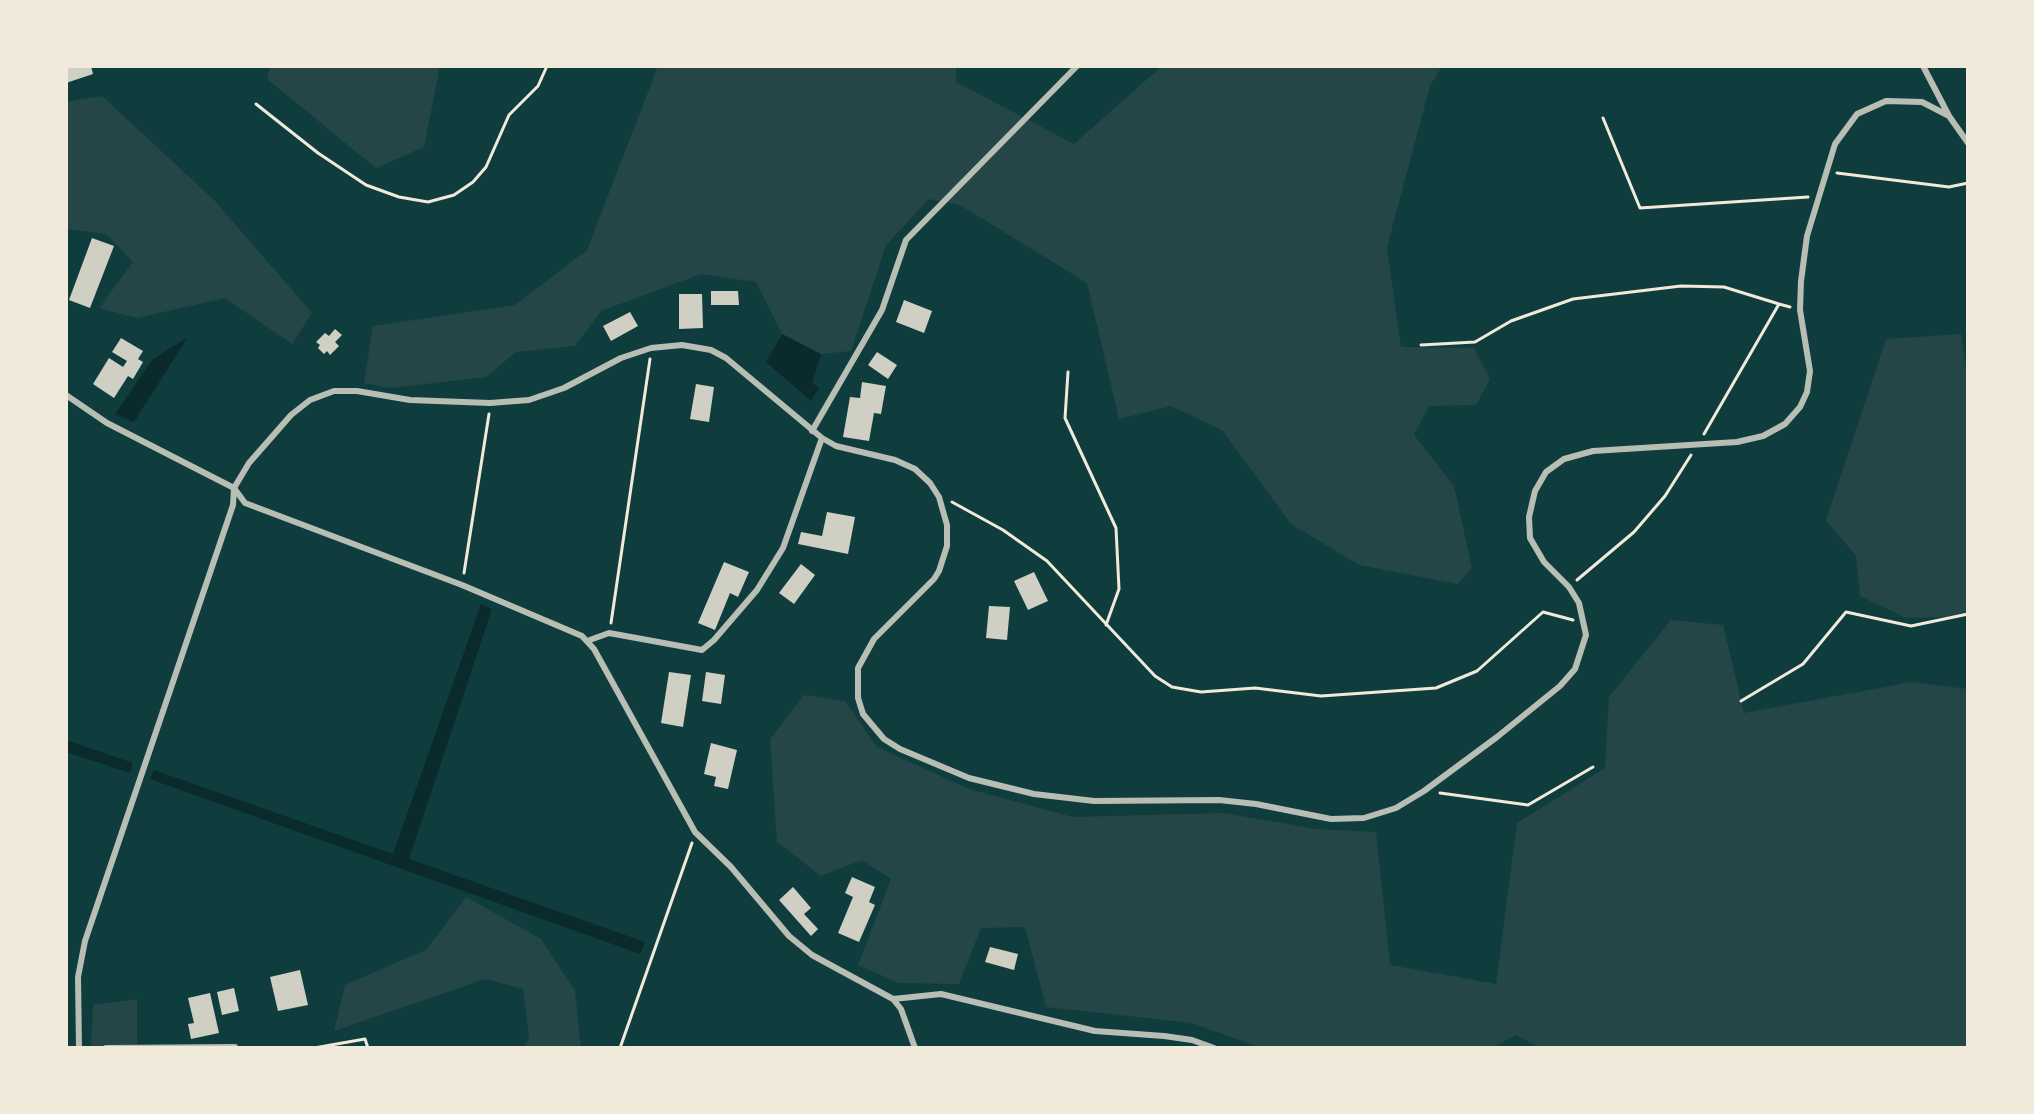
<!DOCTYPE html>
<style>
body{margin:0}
#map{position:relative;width:2034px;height:1114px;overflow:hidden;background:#0f3d3e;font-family:Roboto,sans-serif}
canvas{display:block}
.frame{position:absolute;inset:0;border:68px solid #f1e9da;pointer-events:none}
</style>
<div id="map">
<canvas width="2034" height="1114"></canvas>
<div class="frame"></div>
</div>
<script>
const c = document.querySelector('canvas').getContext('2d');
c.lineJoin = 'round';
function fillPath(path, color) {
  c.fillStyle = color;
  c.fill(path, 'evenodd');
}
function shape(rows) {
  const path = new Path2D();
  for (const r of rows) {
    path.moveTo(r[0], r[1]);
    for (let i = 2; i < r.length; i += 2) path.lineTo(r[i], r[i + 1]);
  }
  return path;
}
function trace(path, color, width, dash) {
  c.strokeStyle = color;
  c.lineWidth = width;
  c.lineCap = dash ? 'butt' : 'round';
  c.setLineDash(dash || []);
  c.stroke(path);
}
const green = shape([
 [270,66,440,66,424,147,376,168,267,79],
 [658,66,956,66,956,82,1074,144,1162,66,1442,66,1430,86,1387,247,1401,347,1474,348,1490,379,1476,405,1429,406,1414,435,1454,486,1472,568,1458,584,1359,565,1291,524,1222,430,1171,406,1119,419,1087,283,960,205,929,199,886,245,851,351,821,354,782,334,756,282,701,274,601,311,575,346,516,352,486,377,390,388,364,383,373,326,515,305,587,250],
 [102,96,215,201,312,313,292,344,225,298,137,318,99,308,133,262,106,234,66,229,66,102],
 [1961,334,1968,381,1968,616,1906,618,1860,596,1856,556,1826,520,1886,339],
 [1671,620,1723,625,1744,713,1912,682,1968,689,1968,1048,1541,1048,1516,1035,1492,1048,1261,1048,1192,1023,1046,1007,1025,927,981,928,959,984,899,983,858,965,891,879,862,860,821,876,777,842,770,739,804,695,845,701,877,747,969,789,1073,817,1224,813,1316,829,1376,832,1390,965,1496,984,1517,823,1605,768,1609,697],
 [466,897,541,939,575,991,581,1048,524,1048,529,1037,523,989,485,979,334,1031,345,985,426,950],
 [137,999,137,1048,91,1048,93,1005]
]);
const water = shape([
 [782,334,821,354,812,383,819,388,811,401,766,362],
 [188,337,134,422,115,414,152,360],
 [481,604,492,609,409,859,645,942,640,954,150,779,154,770,393,854],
 [66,740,133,763,130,773,66,752]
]);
const building = shape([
 [66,66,91,66,93,74,66,83],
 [92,238,114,246,90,308,69,300],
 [711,291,738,291,739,305,711,305],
 [679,294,702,294,703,328,679,329],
 [904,300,932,311,924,333,896,322],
 [630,312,638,326,611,341,603,326],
 [335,329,342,335,335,342,339,346,330,355,327,351,324,354,318,348,320,345,316,342,325,333,329,336],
 [121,338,143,351,138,359,143,362,133,379,128,376,114,398,93,384,109,358,123,367,127,361,112,352],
 [877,352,897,365,888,379,868,365],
 [862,382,886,386,881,414,874,413,869,441,843,437,850,397,860,398],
 [696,384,714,387,709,422,690,419],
 [827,512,855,517,848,554,798,544,801,532,822,536],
 [724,562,749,572,738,597,730,593,715,630,698,623],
 [801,564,815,575,794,604,779,593],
 [1034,572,1048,601,1028,610,1014,581],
 [989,606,1010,607,1007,640,986,638],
 [669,672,691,675,683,727,661,723],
 [706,672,725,675,721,704,702,701],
 [711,743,737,750,728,789,714,786,716,777,704,774],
 [852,877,875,887,869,902,875,905,859,942,838,933,853,897,845,893],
 [793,887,811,908,804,914,818,929,811,936,779,900],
 [990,947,1018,954,1014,970,985,962],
 [300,970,308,1005,278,1011,270,977],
 [234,988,239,1011,222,1015,217,992],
 [210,993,219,1033,191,1039,188,1024,194,1023,188,998]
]);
const path = shape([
 [256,104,318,153,366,185,399,197,428,202,454,195,473,182,486,167,509,115,538,86,547,66],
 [1603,118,1640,208,1808,197],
 [1837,173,1949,187,1968,183],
 [1421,345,1475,342,1511,321,1573,299,1681,286,1724,287,1779,304],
 [1068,372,1065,418,1116,528,1119,589,1106,625],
 [1704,434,1779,304,1790,307],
 [952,502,1003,530,1047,561,1155,676,1172,687,1201,692,1255,688,1321,696,1436,688,1477,671,1543,612,1573,620],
 [464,573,489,414],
 [1577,580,1634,532,1665,496,1691,455],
 [611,623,650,359],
 [1741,701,1803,664,1846,612,1911,626,1968,614],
 [1440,793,1528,805,1593,767],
 [314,1048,365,1039,368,1048],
 [620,1048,692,843]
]);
const minor = shape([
 [1923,66,1949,116,1968,143],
 [66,395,107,423,234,488,245,503,462,585,582,636,594,649,695,832,731,867,789,936,812,955,893,999,901,1009,915,1048],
 [812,431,882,310,906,240,1077,66],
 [587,641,609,633,702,650,714,640,757,590,783,548,822,438],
 [893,999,941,994,1095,1031,1164,1036,1192,1040,1214,1048],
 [79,1048,78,977,85,941,233,505,234,488,249,463,291,415,310,400,334,391,357,391,410,400,490,403,529,400,564,388,621,358,651,348,682,345,711,350,726,358,822,438,836,446,895,460,915,469,930,483,939,497,947,525,947,546,939,571,934,579,874,639,858,668,858,698,863,714,884,739,900,749,969,778,1034,794,1094,801,1219,800,1256,804,1331,819,1364,818,1396,808,1424,791,1497,737,1560,686,1575,669,1586,635,1579,603,1569,587,1544,562,1530,538,1529,517,1535,491,1546,472,1564,459,1593,451,1737,442,1763,436,1785,424,1800,407,1807,392,1810,371,1800,310,1801,281,1807,236,1835,144,1857,114,1886,101,1922,102,1949,116],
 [106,1048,235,1047]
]);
fillPath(green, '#244646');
fillPath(water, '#0a2a2b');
fillPath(building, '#cfcfc3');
trace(path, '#f1e9da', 3);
trace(minor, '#b8beb3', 6);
</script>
